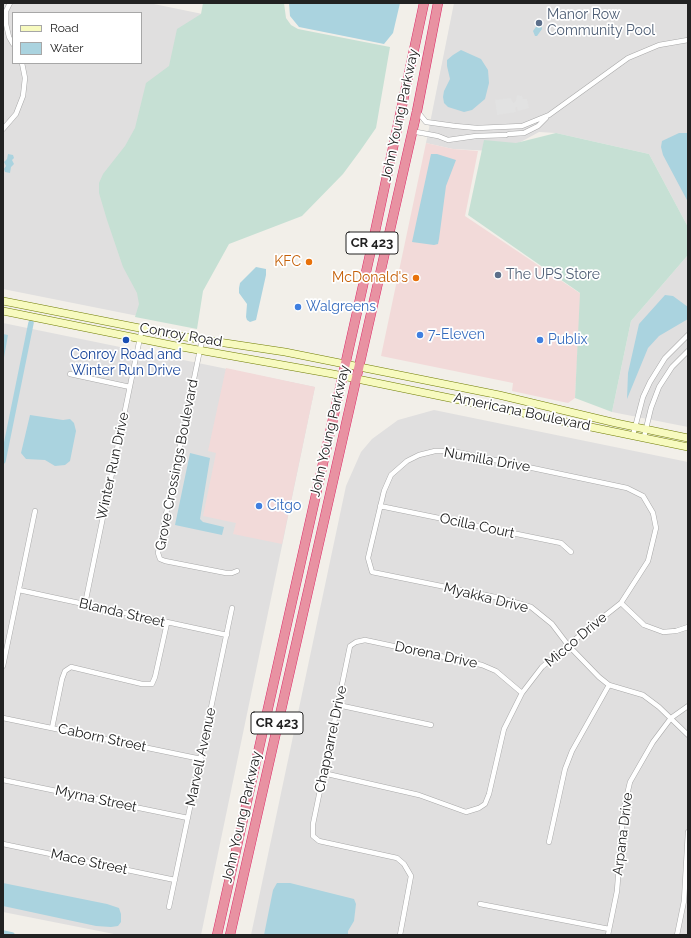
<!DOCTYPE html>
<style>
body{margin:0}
#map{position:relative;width:691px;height:938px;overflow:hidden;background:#f2efe9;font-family:Raleway,sans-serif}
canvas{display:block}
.frame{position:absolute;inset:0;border:4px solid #222;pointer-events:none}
.legend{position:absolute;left:12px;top:12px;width:130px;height:52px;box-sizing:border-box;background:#fff;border:1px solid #a7a7a7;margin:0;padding:5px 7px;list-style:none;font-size:12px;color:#222}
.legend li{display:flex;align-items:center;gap:8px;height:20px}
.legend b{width:20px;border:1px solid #a7a7a7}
</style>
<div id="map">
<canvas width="691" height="938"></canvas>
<div class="frame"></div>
<ul class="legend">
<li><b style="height:5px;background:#f7fabf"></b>Road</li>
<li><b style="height:11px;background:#aad3df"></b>Water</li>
</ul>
</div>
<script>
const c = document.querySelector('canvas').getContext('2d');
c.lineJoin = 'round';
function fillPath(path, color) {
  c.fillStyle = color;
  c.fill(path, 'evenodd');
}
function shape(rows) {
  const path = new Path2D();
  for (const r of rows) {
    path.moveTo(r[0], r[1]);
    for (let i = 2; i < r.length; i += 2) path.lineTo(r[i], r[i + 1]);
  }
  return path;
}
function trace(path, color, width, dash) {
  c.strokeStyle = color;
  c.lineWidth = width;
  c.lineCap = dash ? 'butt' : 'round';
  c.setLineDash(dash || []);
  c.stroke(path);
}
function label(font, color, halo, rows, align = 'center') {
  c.font = font + ' Raleway,sans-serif';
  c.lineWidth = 3.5;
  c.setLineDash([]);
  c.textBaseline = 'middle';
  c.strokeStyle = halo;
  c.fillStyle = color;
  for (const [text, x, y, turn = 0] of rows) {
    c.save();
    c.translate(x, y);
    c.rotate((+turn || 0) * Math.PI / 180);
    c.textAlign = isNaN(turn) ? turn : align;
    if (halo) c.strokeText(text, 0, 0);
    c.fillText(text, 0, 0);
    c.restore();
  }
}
const residential = shape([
 [3,3,149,3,256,25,193,327,3,289],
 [13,13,141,13,141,63,13,63],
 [454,3,688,3,688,227,649,154,556,133,539,132,515,145,492,151,453,149,426,143],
 [688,255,688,427,612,412,631,321],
 [3,323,315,387,201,935,119,935,3,912],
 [434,410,688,462,688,935,251,935,346,486,361,452,372,439,398,420]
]);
const commercial = shape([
 [426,143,453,149,478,151,465,216,581,294,575,398,568,403,512,391,513,383,381,356],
 [226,368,315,387,282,544,233,534,236,523,203,516,216,453,208,451]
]);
const wetland = shape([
 [203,3,284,3,286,18,291,25,298,29,390,47,376,128,360,151,343,174,302,216,229,244,203,291,197,329,135,317,139,304,137,293,123,267,107,220,99,193,99,183,103,174,125,146,135,128,146,83,169,66,177,29,201,14],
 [556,133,649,154,688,227,688,255,631,321,612,412,575,398,580,293,468,215,484,140,516,143]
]);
const parking = shape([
 [517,95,522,96,523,99,527,99,529,108,518,111,517,107,515,108,516,112,497,115,495,100,511,98,513,103,516,101]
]);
const water = shape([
 [289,3,400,3,393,33,384,44,299,27,290,16],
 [538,24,541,24,542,29,537,36,535,36,533,31],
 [461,50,481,59,488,70,489,83,485,99,472,110,464,112,448,107,444,103,443,97,444,91,450,79,447,66,447,60,453,55],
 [679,133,688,133,688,202,663,155,661,147,662,141],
 [8,154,13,155,14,158,12,160,14,164,11,167,10,173,5,172,4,169,6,166,4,162,7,159],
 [431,154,437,154,456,160,446,186,439,239,438,244,434,245,412,242],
 [256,267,266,269,266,275,256,320,250,322,247,320,246,317,247,304,239,293,239,288,240,283],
 [665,295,673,296,688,307,688,319,659,336,648,348,627,399,628,373,639,324],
 [3,334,8,335,3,363],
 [30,415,63,420,70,419,74,423,76,431,70,461,65,465,55,466,45,460,26,459,21,453],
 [190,453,210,458,200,519,203,522,224,527,222,535,175,525],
 [3,883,107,904,119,908,121,914,121,922,118,926,111,927,96,926,3,906],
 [277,883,290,883,354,899,356,904,354,921,348,931,348,935,264,935,273,890]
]);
const canal = shape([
 [3,461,31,323],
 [3,933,12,935]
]);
const street = shape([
 [10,3,6,11,6,24,9,37,13,44],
 [417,111,426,122,455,126,477,128,522,126,549,115,628,58,659,45,688,40],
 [3,129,16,114,23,96,25,78,22,63],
 [411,131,438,136,448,140,476,136,506,135],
 [509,134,524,133,538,126,546,118],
 [202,340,158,553,160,559,165,561,226,573,232,573,237,571],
 [70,374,130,387],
 [633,435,643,397,650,382,665,358,688,335],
 [644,437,651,408,659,387,672,367,688,351],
 [380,506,561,543,571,552],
 [19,590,227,635],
 [621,603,644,625,663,632,676,631,688,627],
 [85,604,142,328],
 [3,666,35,511],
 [338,705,431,725],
 [3,718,201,759],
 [52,728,62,679,65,671,71,667,142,684,152,684,155,677,167,623],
 [323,773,419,795,466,812,479,808,485,804,489,794,504,729,522,693,542,667,568,645,621,603,648,561,656,528,653,513,643,496,627,488,452,451,435,451,419,455,407,461,391,475,384,491,368,558,372,572,500,598,531,607,552,624,568,645,599,677,609,685,643,695,659,707,688,735],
 [3,780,188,818],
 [549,842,565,769,572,751,609,685],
 [3,844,175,880],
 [480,904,609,929],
 [169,907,232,608],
 [400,935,411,876,404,864,397,858,319,841,313,836,313,824,350,646,356,642,365,640,482,665,496,671,522,693],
 [608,935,617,891,623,812,630,782,653,742,671,718,688,706],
 [677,935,684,901,688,832]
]);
const secondary = shape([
 [3,301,185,337,285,352,499,395,616,423,688,438],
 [3,311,176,346,333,374,688,447]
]);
const highway = shape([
 [217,935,373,241,424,3],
 [230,935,417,111,438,3]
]);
const markers = [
 [539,23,4,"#5c6f8a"],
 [309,262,4,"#e8710a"],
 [498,275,4,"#5c6f8a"],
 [416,278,4,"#e8710a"],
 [298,307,4,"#3f7fe0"],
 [420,335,4,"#3f7fe0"],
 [126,340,4,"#1a4fb4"],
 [540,340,4,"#3f7fe0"],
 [259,506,4,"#3f7fe0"]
];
const shields = [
 [372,243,52],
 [277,723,52]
];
const shieldNames = [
 ["CR 423",372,243],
 ["CR 423",277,723]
];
const serviceNames = [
 ["Manor Row",547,15],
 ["Community Pool",547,31],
 ["The UPS Store",506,275]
];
const streetNames = [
 ["John Young Parkway",400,115,-78],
 ["Conroy Road",181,335,10],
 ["Americana Boulevard",522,412,12],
 ["John Young Parkway",330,431,-77],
 ["Numilla Drive",487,460,10],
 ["Grove Crossings Boulevard",177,465,-79],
 ["Winter Run Drive",113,466,-78],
 ["Ocilla Court",477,526,12],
 ["Myakka Drive",486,598,14],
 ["Blanda Street",122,613,13],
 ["Micco Drive",576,640,-40],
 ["Dorena Drive",436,655,12],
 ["Caborn Street",102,738,12],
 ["Chapparrel Drive",331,739,-78],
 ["Marvell Avenue",201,757,-78],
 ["Myrna Street",96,799,12],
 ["John Young Parkway",242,817,-77],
 ["Arpana Drive",623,834,-83],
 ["Mace Street",89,862,12]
];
const foodNames = [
 ["KFC",301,262],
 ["McDonald's",408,278]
];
const shopNames = [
 ["Walgreens",306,307],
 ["7-Eleven",428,335],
 ["Publix",548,340],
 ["Citgo",267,506]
];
const transitNames = [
 ["Conroy Road and",126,355],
 ["Winter Run Drive",126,371]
];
fillPath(residential, '#e0dfdf');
fillPath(commercial, '#f2dad9');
fillPath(wetland, '#c6e0d4');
fillPath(parking, '#e2e2e2');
fillPath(water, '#aad3df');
trace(canal, '#aad3df', 5.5);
trace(street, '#a9a9a9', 5.5);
trace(secondary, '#707d05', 8);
trace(highway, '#dc2a67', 10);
trace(street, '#fff', 4.5);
trace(secondary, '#f7fabf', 7);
trace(highway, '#e892a2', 9);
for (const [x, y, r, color] of markers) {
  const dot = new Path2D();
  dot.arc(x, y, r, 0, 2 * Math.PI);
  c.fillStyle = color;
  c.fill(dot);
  trace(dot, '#fff', 1.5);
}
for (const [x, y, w] of shields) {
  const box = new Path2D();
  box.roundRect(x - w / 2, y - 11, w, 22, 3);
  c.fillStyle = '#fff';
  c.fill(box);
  trace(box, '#222', 1);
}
label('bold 13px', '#222', null, shieldNames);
label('14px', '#4e5e75', '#fff', serviceNames, 'left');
label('14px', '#222', '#fff', streetNames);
label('14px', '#c56008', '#fff', foodNames, 'right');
label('14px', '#366cbe', '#fff', shopNames, 'left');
label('14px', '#164399', '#fff', transitNames);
</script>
